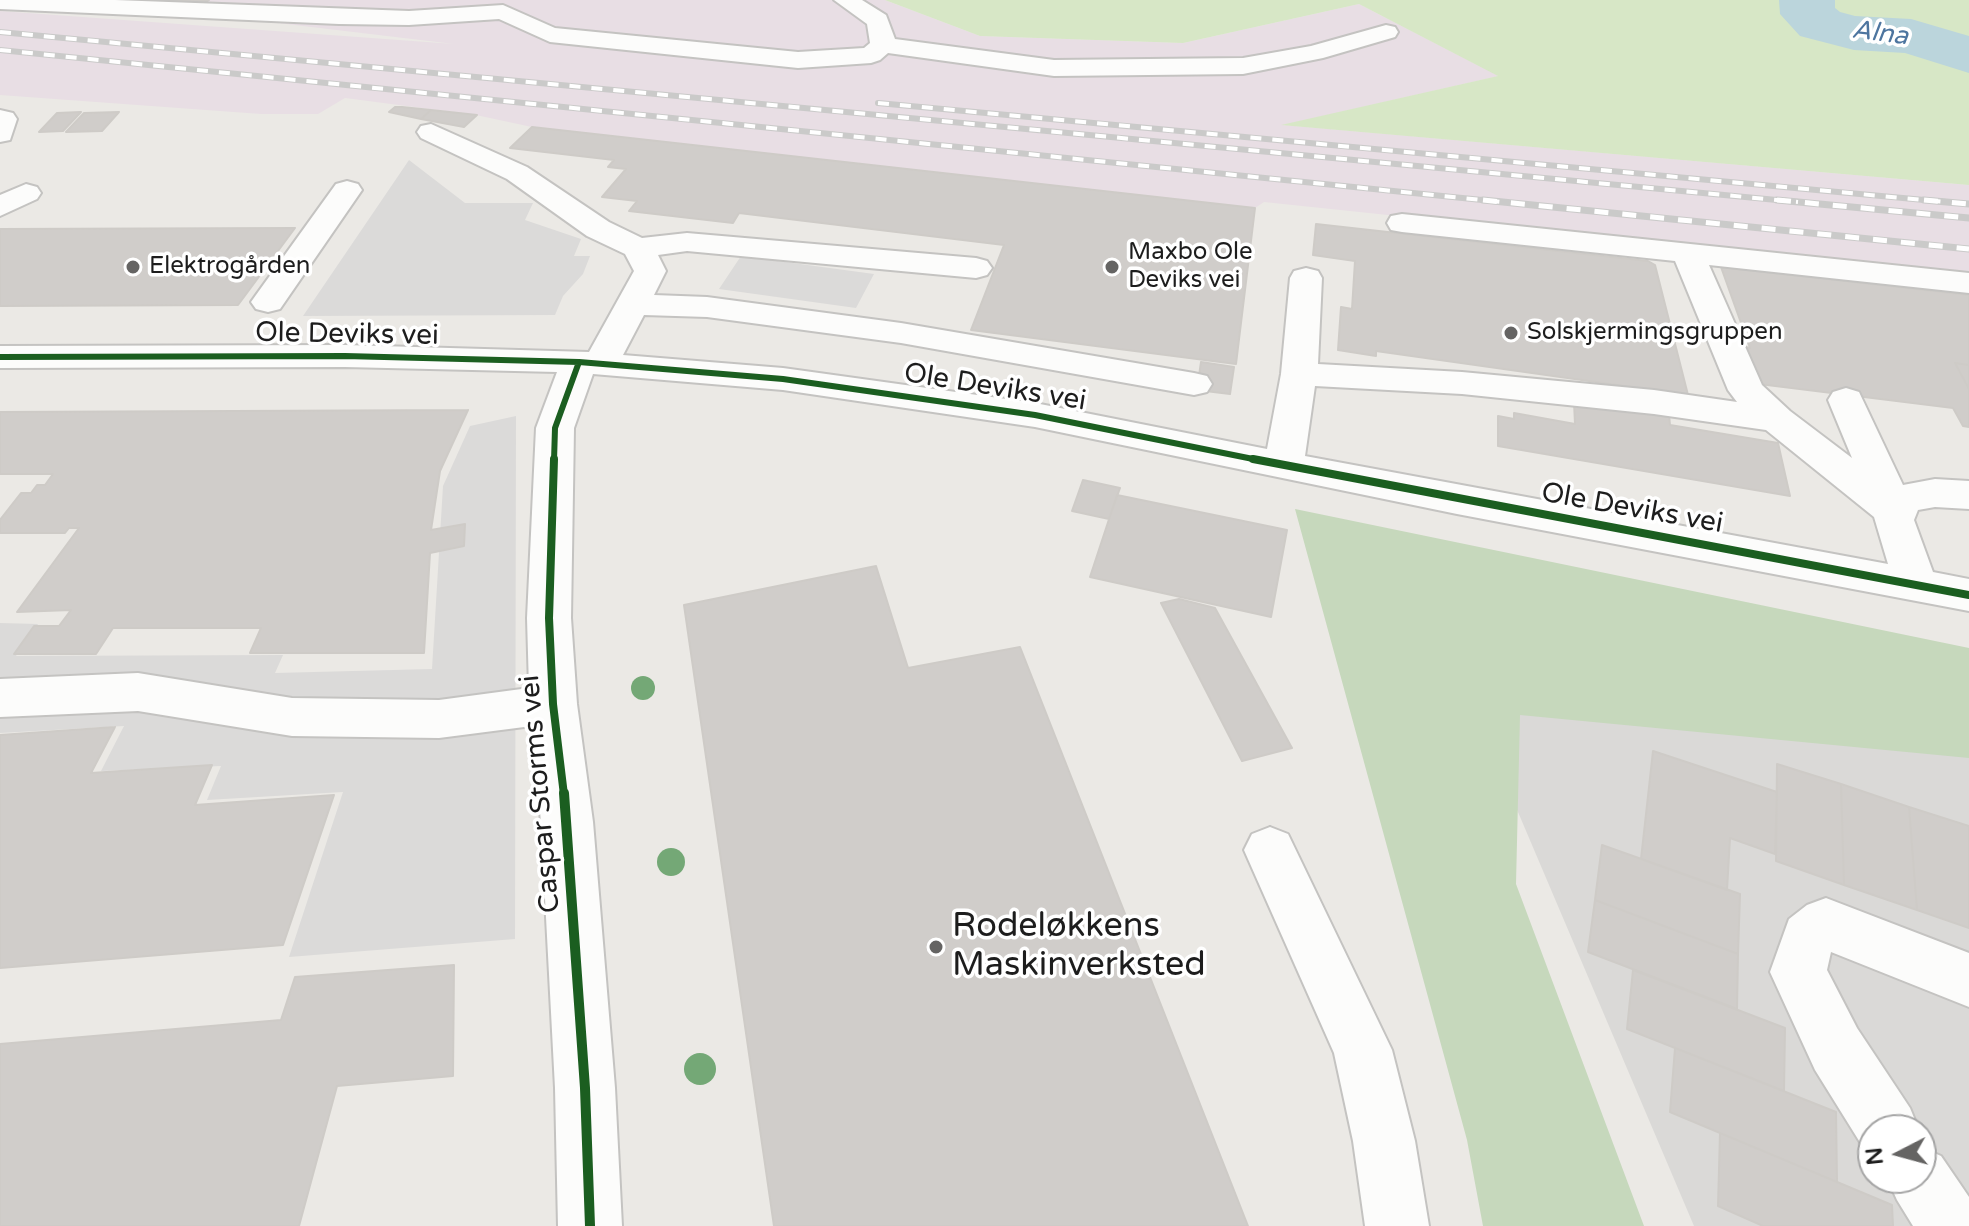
<!DOCTYPE html>
<meta charset="utf-8">
<style>
body{margin:0}
#map{position:relative;width:1969px;height:1226px;overflow:hidden;background:#ebe9e5;font-family:"Varela Round",sans-serif}
canvas{display:block}
.north{position:absolute;left:1857px;top:1114px;width:80px;height:80px;box-sizing:border-box;background:#fff;border:2px solid #a5a5a5;border-radius:50%;rotate:264deg;font-size:22px;font-weight:700;line-height:32px;text-align:center;color:#1d1d1d}
.north::after{content:'';display:block;margin:auto;width:28px;height:36px;background:#656463;clip-path:polygon(50% 0,100% 100%,50% 72%,0 100%)}
</style>
<div id="map">
<canvas width="1969" height="1226"></canvas>
<div class="north">N</div>
</div>
<script>
const c = document.querySelector('canvas').getContext('2d');
c.lineJoin = 'round';
function fillPath(path, color) {
  c.fillStyle = color;
  c.fill(path, 'evenodd');
}
function shape(rows) {
  const path = new Path2D();
  for (const r of rows) {
    path.moveTo(r[0], r[1]);
    for (let i = 2; i < r.length; i += 2) path.lineTo(r[i], r[i + 1]);
  }
  return path;
}
function trace(path, color, width, dash) {
  c.strokeStyle = color;
  c.lineWidth = width;
  c.lineCap = dash ? 'butt' : 'round';
  c.setLineDash(dash || []);
  c.stroke(path);
}
function label(font, color, halo, rows, align = 'center') {
  c.font = font + ' "Varela Round",sans-serif';
  c.lineWidth = 7;
  c.setLineDash([]);
  c.textBaseline = 'middle';
  c.strokeStyle = halo;
  c.fillStyle = color;
  for (const [text, x, y, turn = 0] of rows) {
    c.save();
    c.translate(x, y);
    c.rotate((+turn || 0) * Math.PI / 180);
    c.textAlign = isNaN(turn) ? turn : align;
    if (halo) c.strokeText(text, 0, 0);
    c.fillText(text, 0, 0);
    c.restore();
  }
}
const residential = shape([
 [1410,558,1969,692,1969,1226,1694,1226],
 [1873,1130,1921,1130,1921,1178,1873,1178]
]);
const industrial = shape([
 [85,0,885,0,980,36,1183,43,1359,4,1499,76,1284,125,1969,185,1969,276,1264,202,1255,208,532,127,476,115,345,98,318,114,261,114,0,95,0,11,454,44]
]);
const grass = shape([
 [885,0,1969,0,1969,185,1281,125,1498,76,1359,4,1183,43,980,36]
]);
const forest = shape([
 [1295,509,1969,648,1969,758,1520,715,1516,884,1644,1226,1483,1226,1467,1140]
]);
const parking = shape([
 [409,160,465,203,533,203,525,220,581,239,574,256,590,256,583,274,563,296,555,315,303,316],
 [741,256,874,274,856,308,719,289],
 [516,416,515,939,289,957,343,792,207,800,221,766,101,771,124,726,0,733,0,623,38,624,16,656,283,655,275,673,432,669,443,486,470,426]
]);
const river = shape([
 [1779,0,1835,0,1835,8,1840,12,1855,16,1911,19,1969,36,1969,73,1905,53,1854,50,1800,36,1780,14,1779,0]
]);
const building = shape([
 [5,0,209,0,198,8,5,0],
 [395,107,402,107,431,110,421,119,389,112,395,107],
 [431,110,477,115,464,127,421,119,431,110],
 [81,112,63,131,39,132,57,113,81,112],
 [119,112,102,131,66,132,84,113,119,112],
 [532,127,1255,208,1236,364,971,330,1004,245,739,213,733,223,629,211,637,201,602,197,626,169,608,167,614,160,510,148,532,127],
 [1316,224,1648,261,1655,265,1688,395,1376,351,1376,356,1338,350,1341,307,1352,309,1355,261,1313,255,1316,224],
 [295,228,238,305,0,306,0,229,295,228],
 [1721,267,1969,295,1969,365,1955,363,1969,389,1969,427,1963,426,1953,408,1751,383,1738,346,1750,348,1721,267],
 [1201,362,1234,367,1230,394,1197,390,1201,362],
 [1955,363,1969,365,1969,389,1955,363],
 [1574,402,1669,414,1670,425,1778,443,1790,496,1498,446,1498,416,1514,419,1514,413,1575,424,1574,402],
 [468,410,440,471,431,530,465,524,464,546,430,553,424,653,250,653,261,628,113,628,96,654,14,654,34,626,59,626,71,610,17,612,79,528,69,528,65,533,0,533,0,520,21,493,31,493,37,485,45,485,53,474,0,474,0,412,468,410],
 [1083,480,1120,488,1109,519,1072,511,1083,480],
 [1117,495,1287,530,1271,617,1090,577,1117,495],
 [876,566,908,668,1020,647,1248,1226,774,1226,684,605,876,566],
 [1179,599,1215,608,1292,748,1242,761,1161,603,1179,599],
 [115,727,91,773,212,765,195,805,334,795,283,945,0,968,0,735,115,727],
 [1653,751,1777,792,1775,854,1730,838,1727,890,1641,859,1653,751],
 [1777,764,1841,784,1844,885,1776,861,1777,764],
 [1841,784,1909,807,1917,910,1844,885,1841,784],
 [1909,807,1969,826,1969,928,1917,910,1909,807],
 [1602,845,1740,894,1738,954,1595,900,1602,845],
 [1595,900,1738,954,1737,1009,1588,952,1595,900],
 [454,965,453,1076,337,1086,299,1226,0,1226,0,1044,281,1020,295,977,454,965],
 [1633,970,1785,1028,1784,1091,1627,1029,1633,970],
 [1675,1048,1836,1112,1837,1182,1670,1112,1675,1048],
 [1720,1133,1892,1205,1893,1226,1763,1226,1718,1206,1720,1133]
]);
const minor = shape([
 [0,0,115,0,409,11,503,5,555,28,798,52,864,48,870,43,867,24,834,0,862,0,886,15,895,39,1054,60,1243,58,1311,46,1386,25,1395,27,1398,32,1395,37,1323,58,1243,74,1054,76,888,53,880,60,871,63,798,68,550,42,499,19,409,25,339,24,0,9,0,0],
 [0,110,13,113,17,119,10,140,0,142,0,110],
 [431,124,527,167,609,222,642,238,687,233,976,258,987,261,992,268,987,275,976,278,687,251,658,255,666,271,654,295,707,297,901,323,1194,373,1207,376,1212,384,1207,392,1194,395,901,343,707,317,644,315,623,355,783,368,1035,403,1267,449,1281,374,1290,278,1294,271,1306,268,1318,271,1322,278,1318,364,1462,372,1654,390,1737,402,1728,390,1675,261,1402,232,1391,230,1387,223,1391,216,1402,214,1969,273,1969,293,1709,265,1762,385,1790,411,1852,458,1828,400,1833,392,1846,388,1859,392,1903,485,1935,479,1969,481,1969,509,1935,507,1918,510,1914,520,1933,572,1969,579,1969,611,1457,514,1035,427,783,390,593,374,574,428,571,618,577,704,593,822,615,1088,622,1226,558,1226,555,1088,541,822,532,726,439,738,292,736,138,711,0,717,0,679,138,673,292,698,439,700,529,688,527,618,536,428,557,372,345,367,0,368,0,346,345,345,589,352,634,271,625,254,587,236,507,179,421,138,417,132,421,126,431,124],
 [1315,386,1462,394,1654,414,1766,430,1874,517,1888,564,1305,456,1315,386],
 [347,181,358,184,362,190,280,309,268,312,256,309,251,302,256,295,336,184,347,181],
 [26,184,37,187,41,193,37,199,0,216,0,195,26,184],
 [1270,827,1288,834,1392,1050,1415,1141,1429,1226,1365,1226,1353,1141,1334,1053,1244,850,1252,834,1270,827],
 [1826,898,1969,953,1969,1007,1831,952,1827,970,1857,1028,1910,1108,1919,1130,1873,1130,1873,1155,1866,1152,1815,1070,1770,972,1789,919,1807,905,1826,898],
 [1921,1147,1941,1156,1969,1197,1969,1226,1913,1226,1897,1200,1887,1178,1921,1178,1921,1147]
]);
const railFar1 = shape([
 [0,32,1798,202],
 [0,50,1502,202],
 [878,103,1946,202]
]);
const rail = shape([
 [1483,200,1969,249],
 [1777,200,1969,218],
 [1924,200,1969,204]
]);
const cyclewayFar2 = shape([
 [0,357,345,356,579,362,783,379,1035,415,1263,461],
 [554,461,555,428,579,362]
]);
const cyclewayFar1 = shape([
 [554,459,549,618,553,704,564,795],
 [1253,459,1969,595]
]);
const cycleway = shape([
 [564,793,585,1088,590,1226]
]);
const trees = [
 [643,688,12],
 [671,862,14],
 [700,1069,16]
];
const markers = [
 [133,267,8,"#656463"],
 [1112,267,8,"#656463"],
 [1511,333,8,"#656463"],
 [936,947,8,"#656463"]
];
const farPoinames = [
 ["Maxbo Ole",1128,253],
 ["Deviks vei",1128,281],
 ["Elektrogården",149,267],
 ["Solskjermingsgruppen",1527,333]
];
const farWaternames = [
 ["Alna",1880,34,7]
];
const streetNames = [
 ["Ole Deviks vei",347,335,1],
 ["Ole Deviks vei",995,388,9],
 ["Ole Deviks vei",1632,509,10],
 ["Caspar Storms vei",541,794,-95]
];
const nearPoinames = [
 ["Rodeløkkens",952,927],
 ["Maskinverksted",952,966]
];
fillPath(residential, '#dad9d7');
fillPath(industrial, '#e8dee4');
fillPath(grass, '#d7e7c6');
fillPath(forest, '#c6d8bc');
fillPath(parking, '#dbdad9');
fillPath(river, '#bbd5dc');
fillPath(building, '#d0cdca');
trace(building, '#cecbc7', 2);
trace(minor, '#c4c3c1', 4);
fillPath(minor, '#fcfcfb');
trace(railFar1, '#cacac9', 6);
trace(rail, '#cacac9', 7);
trace(railFar1, '#fff', 4, [11]);
trace(rail, '#fff', 5, [14]);
trace(cyclewayFar2, '#1b5e20', 6);
trace(cyclewayFar1, '#1b5e20', 8);
trace(cycleway, '#1b5e20', 10);
c.fillStyle = '#74a876';
for (const [x, y, r] of trees) {
  c.beginPath();
  c.arc(x, y, r, 0, 2 * Math.PI);
  c.fill();
}
for (const [x, y, r, color] of markers) {
  const dot = new Path2D();
  dot.arc(x, y, r, 0, 2 * Math.PI);
  c.fillStyle = color;
  c.fill(dot);
  trace(dot, '#fff', 3);
}
label('24px', '#1d1d1d', '#fff', farPoinames, 'left');
label('italic 26px', '#4d759f', '#fff', farWaternames);
label('28px', '#1d1d1d', '#fff', streetNames);
label('34px', '#1d1d1d', '#fff', nearPoinames, 'left');
</script>
